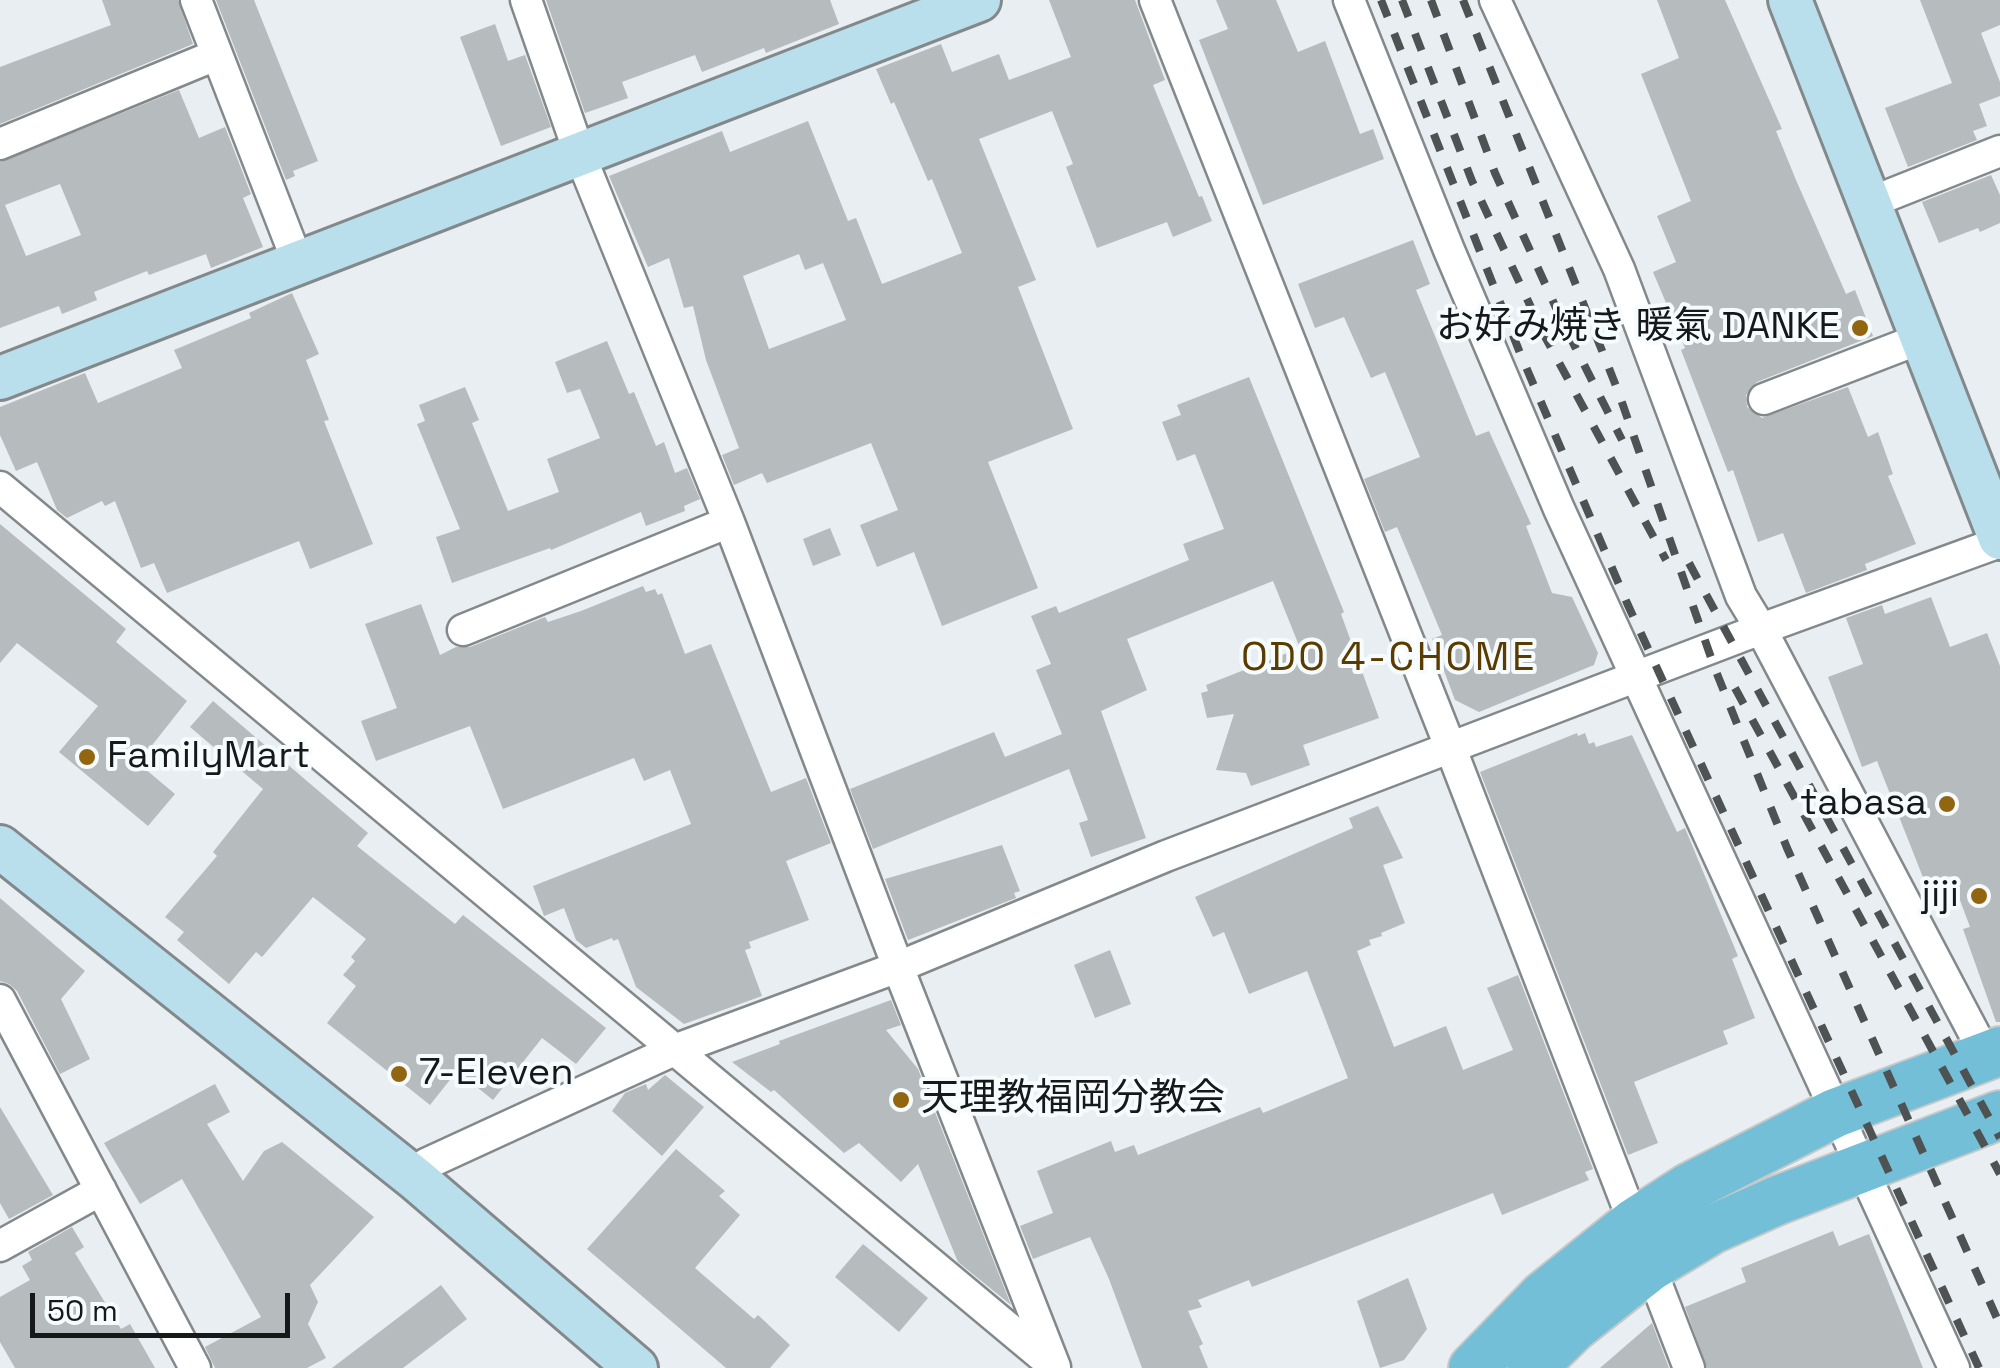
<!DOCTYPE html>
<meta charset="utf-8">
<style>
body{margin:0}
#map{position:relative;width:2000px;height:1368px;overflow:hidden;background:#e8eef1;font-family:"Space Grotesk",sans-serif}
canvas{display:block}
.scale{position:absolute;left:30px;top:1293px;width:260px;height:45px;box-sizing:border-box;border:5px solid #161819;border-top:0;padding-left:12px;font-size:30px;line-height:35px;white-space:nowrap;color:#161819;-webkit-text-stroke:8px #f6fcfe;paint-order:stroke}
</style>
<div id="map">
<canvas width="2000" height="1368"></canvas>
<div class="scale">50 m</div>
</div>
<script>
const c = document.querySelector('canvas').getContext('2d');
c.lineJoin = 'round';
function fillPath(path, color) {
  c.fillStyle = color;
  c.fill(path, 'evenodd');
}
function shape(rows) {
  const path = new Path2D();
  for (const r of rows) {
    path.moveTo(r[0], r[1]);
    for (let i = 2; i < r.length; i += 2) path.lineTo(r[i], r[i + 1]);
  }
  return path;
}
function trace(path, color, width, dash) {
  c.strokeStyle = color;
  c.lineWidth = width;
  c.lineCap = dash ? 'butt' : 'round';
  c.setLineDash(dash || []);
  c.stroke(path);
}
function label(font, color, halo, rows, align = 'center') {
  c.font = font + ' "Space Grotesk","Noto Sans JP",sans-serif';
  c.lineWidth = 8;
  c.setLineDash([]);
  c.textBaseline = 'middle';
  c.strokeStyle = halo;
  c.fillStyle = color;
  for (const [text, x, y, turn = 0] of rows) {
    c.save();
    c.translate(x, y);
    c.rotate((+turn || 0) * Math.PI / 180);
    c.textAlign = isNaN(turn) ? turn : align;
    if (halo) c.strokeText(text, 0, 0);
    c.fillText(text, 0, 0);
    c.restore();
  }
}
const building = shape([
 [102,0,178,0,193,44,0,124,0,67,111,25],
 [216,0,254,0,318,161,293,171,295,176,286,180],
 [546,0,830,0,839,24,766,53,764,48,702,72,695,55,622,82,628,98,585,113],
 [1049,0,1135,0,1165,80,1153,85,1199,197,1202,196,1212,221,1173,237,1167,222,1097,248,1066,167,1073,164,1052,111,979,139,1036,280,1018,287,1073,429,988,462,1038,588,942,626,914,552,877,567,860,525,898,510,871,443,767,483,762,473,734,485,722,455,739,448,706,360,693,306,684,308,669,258,648,267,609,176,722,131,730,152,808,121,848,221,856,218,882,284,962,253,932,179,928,181,894,102,891,104,876,69,941,44,952,72,999,54,1009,80,1071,57],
 [799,254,805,270,823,263,846,320,769,349,743,276],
 [1216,0,1276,0,1298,52,1325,41,1360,134,1373,129,1384,159,1263,205,1199,40,1228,29],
 [1657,0,1725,0,1782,129,1776,131,1796,180,1846,294,1855,290,1873,336,1757,382,1746,395,1747,407,1762,418,1848,387,1868,437,1878,432,1893,474,1888,476,1916,544,1865,564,1867,570,1806,593,1783,533,1758,542,1733,470,1728,472,1681,350,1685,348,1653,272,1676,262,1657,216,1691,201,1641,74,1679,58],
 [1920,0,2000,0,2000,25,1981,33,2000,82,2000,96,1979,104,1987,126,1973,131,1977,140,1908,167,1885,108,1952,83],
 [495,24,508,61,525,55,551,127,501,146,460,37],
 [179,90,199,138,225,127,251,194,243,198,263,247,211,268,206,254,149,275,147,271,94,292,97,300,62,314,59,306,0,328,0,162],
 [60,184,81,235,26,256,5,205],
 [1991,175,2000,195,2000,223,1980,232,1978,228,1939,243,1922,202],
 [1413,240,1430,284,1416,290,1476,436,1489,431,1531,524,1526,526,1552,593,1572,597,1598,653,1594,665,1479,712,1455,700,1432,639,1442,635,1397,527,1385,532,1364,479,1420,457,1385,372,1371,378,1344,317,1315,328,1298,284],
 [292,293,319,354,306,360,329,420,324,421,373,544,310,569,299,541,167,593,154,563,141,568,115,501,105,506,102,501,67,518,57,510,37,462,16,471,0,435,0,407,85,373,98,403,182,368,174,350,251,318,249,313],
 [607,341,629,394,634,392,656,446,664,442,675,473,687,468,700,499,684,506,685,511,646,526,641,512,551,550,550,548,452,583,436,537,460,529,417,424,425,421,419,405,465,387,479,420,472,423,508,511,559,492,547,459,600,438,580,389,567,393,555,362],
 [1249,377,1344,612,1341,614,1379,718,1303,745,1310,765,1251,786,1246,773,1216,770,1234,714,1207,718,1201,693,1208,691,1206,685,1300,648,1273,581,1127,639,1147,690,1101,711,1146,838,1091,857,1079,823,1088,820,1069,769,873,849,850,789,994,732,1005,757,1062,734,1036,670,1051,664,1031,616,1056,606,1059,613,1189,560,1183,544,1224,529,1195,454,1177,461,1162,422,1181,415,1177,405],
 [0,524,126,629,116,642,187,701,138,763,175,794,148,826,59,752,98,706,17,643,0,663],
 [830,528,841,555,813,566,803,539],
 [643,586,646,592,655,589,658,595,662,593,685,654,711,644,771,792,806,778,831,843,786,861,809,920,749,942,751,948,745,950,762,996,684,1024,636,987,618,939,613,941,612,938,586,948,576,940,564,908,544,916,533,886,691,824,670,770,644,781,634,758,503,809,470,726,376,761,361,721,397,708,365,624,421,604,440,655,456,647,470,647,545,617,548,622,581,611],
 [1931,597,1950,647,1987,633,2000,666,2000,1022,1996,1022,1963,929,1970,927,1951,876,1926,885,1877,761,1862,767,1828,677,1863,664,1846,618,1882,605,1885,614],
 [213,701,368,833,357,846,455,924,463,915,606,1028,576,1064,542,1038,493,1100,457,1071,430,1105,327,1023,356,986,343,975,355,961,351,957,366,939,313,897,262,957,256,952,229,984,177,940,184,932,165,917,217,856,213,852,263,789,190,727],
 [1577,733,1578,736,1585,733,1589,744,1594,742,1596,747,1632,735,1677,832,1685,828,1738,956,1732,959,1755,1018,1723,1031,1728,1044,1634,1082,1658,1143,1628,1155,1480,772],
 [1378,806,1403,858,1383,865,1405,923,1381,933,1382,936,1369,940,1371,945,1357,951,1394,1047,1446,1026,1463,1070,1513,1050,1487,988,1518,975,1593,1169,1585,1172,1589,1180,1502,1215,1493,1193,1252,1287,1249,1280,1198,1300,1202,1307,1188,1311,1203,1344,1199,1346,1208,1368,1142,1368,1109,1279,1090,1237,1033,1259,1020,1226,1053,1213,1037,1171,1111,1141,1115,1152,1134,1145,1138,1155,1260,1107,1263,1113,1348,1078,1307,971,1249,994,1224,932,1213,937,1195,897,1353,828,1349,818],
 [1002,845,1020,891,1014,893,1016,898,908,940,885,879],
 [0,898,85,971,61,999,90,1059,60,1074,17,991,9,984,0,981],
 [1110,950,1131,1004,1095,1018,1074,965],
 [891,1000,901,1025,886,1030,918,1069,1011,1305,958,1262,918,1164,901,1182,859,1143,844,1153,774,1090,771,1092,732,1062,780,1044,779,1041],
 [665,1075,704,1107,662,1156,612,1111,625,1093,646,1084,648,1090],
 [215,1084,230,1112,207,1124,243,1181,264,1151,282,1142,374,1217,310,1285,318,1302,308,1324,326,1358,307,1368,215,1368,205,1347,261,1317,182,1179,140,1204,104,1143],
 [0,1107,53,1195,9,1219,0,1203],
 [676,1149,725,1191,719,1196,740,1215,695,1268,754,1319,758,1315,790,1345,770,1368,726,1368,587,1249],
 [72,1227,84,1247,75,1253,121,1329,130,1324,155,1368,15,1368,0,1342,0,1297,30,1280,22,1266,32,1260,28,1252],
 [1833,1231,1839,1246,1869,1234,1923,1368,1707,1368,1685,1307,1746,1282,1741,1268],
 [863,1244,928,1298,899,1332,835,1277],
 [1408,1278,1427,1329,1404,1360,1380,1368,1357,1301],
 [441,1285,467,1319,403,1368,332,1368],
 [1652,1323,1669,1368,1600,1368]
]);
const street = shape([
 [196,0,298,263],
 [526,0,580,155,729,522,898,967,1055,1367],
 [1155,0,1451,749,1634,1223],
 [1349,0,1449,250,1559,509,1954,1368],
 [1495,0,1619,269,1741,596,1761,629,1986,1056],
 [0,144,216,55],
 [1869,203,2000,151],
 [1764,399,1922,338],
 [0,487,1054,1366],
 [463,630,729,522],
 [0,1000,195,1368],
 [417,1180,426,1164,674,1050,898,967,1166,856,1761,629,2000,542],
 [0,1246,101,1190],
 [1650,1267,1689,1368]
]);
const secondary = shape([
 [1790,0,2000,538],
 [0,378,979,0],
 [0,847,417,1180,636,1368]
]);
const primary = shape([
 [1473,1368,1543,1296,1634,1223,1688,1188,1835,1113,2000,1051],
 [1532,1368,1574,1327,1650,1267,1713,1229,1776,1201,2000,1115]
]);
const rail = shape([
 [1381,0,1520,353,1627,603,1979,1368],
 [1402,0,1472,181,1543,333,1666,560],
 [1431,0,1495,173,1561,319,1622,440],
 [1463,0,1618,391,1715,669,1787,848,2000,1325],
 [1689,563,2000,1138],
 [1735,688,2000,1174]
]);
const markers = [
 [1860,328,10,"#926611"],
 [87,757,10,"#926611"],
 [1947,804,10,"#926611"],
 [1979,896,10,"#926611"],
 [399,1074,10,"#926611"],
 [901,1100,10,"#926611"]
];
const poiNames = [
 ["お好み焼き 暖氣 DANKE",1840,328],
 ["FamilyMart",107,757,"left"],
 ["tabasa",1927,804],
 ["jiji",1959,896],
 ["7-Eleven",419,1074,"left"],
 ["天理教福岡分教会",921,1100,"left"]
];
const neighbourhoodNames = [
 ["ODO 4-CHOME",1389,659]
];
fillPath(building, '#b6bbbe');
trace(street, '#83898b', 35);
trace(secondary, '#83898b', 48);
trace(primary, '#c7c8c8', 52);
trace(street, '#fff', 30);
trace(secondary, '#b9dfec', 42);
trace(primary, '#73bfd8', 48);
trace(rail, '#4f5253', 8, [18, 18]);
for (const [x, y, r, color] of markers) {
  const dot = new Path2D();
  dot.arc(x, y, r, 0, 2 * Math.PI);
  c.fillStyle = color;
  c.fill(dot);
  trace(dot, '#f6fcfe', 4);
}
label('38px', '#161819', '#f6fcfe', poiNames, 'right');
c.letterSpacing = '2.5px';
label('40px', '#5a3c00', '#f6fcfe', neighbourhoodNames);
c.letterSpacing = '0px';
</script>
